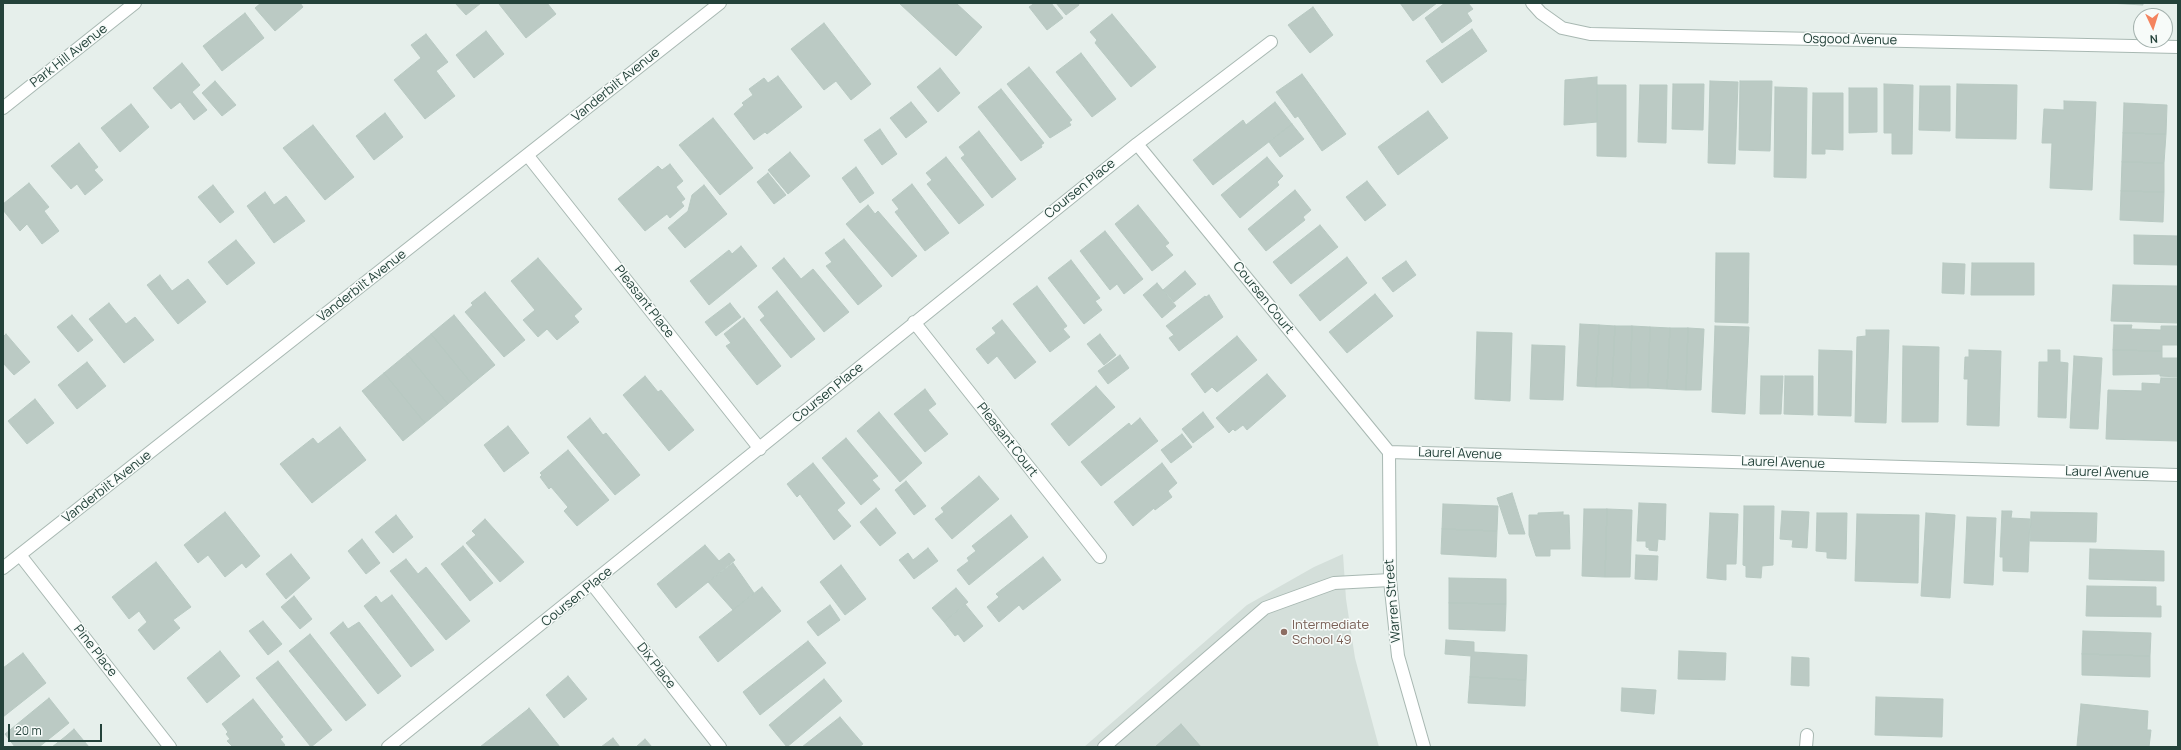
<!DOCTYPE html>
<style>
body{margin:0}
#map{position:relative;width:2181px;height:750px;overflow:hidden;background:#e6efeb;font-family:Manrope,sans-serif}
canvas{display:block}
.frame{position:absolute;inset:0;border:4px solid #24423a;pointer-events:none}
.north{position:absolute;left:2133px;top:8px;width:40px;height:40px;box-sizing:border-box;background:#f7fbf9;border:1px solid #a3b1ad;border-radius:50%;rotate:176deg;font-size:11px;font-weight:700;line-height:16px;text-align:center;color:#24423a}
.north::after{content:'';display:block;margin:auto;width:14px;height:18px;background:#f4845f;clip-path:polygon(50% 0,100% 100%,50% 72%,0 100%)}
.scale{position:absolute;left:8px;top:724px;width:94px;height:18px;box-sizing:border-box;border:2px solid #24423a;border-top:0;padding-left:5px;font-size:12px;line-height:14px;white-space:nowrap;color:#24423a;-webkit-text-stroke:3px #f7fbf9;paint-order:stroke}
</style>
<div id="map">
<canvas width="2181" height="750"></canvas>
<div class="frame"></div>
<div class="north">N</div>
<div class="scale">20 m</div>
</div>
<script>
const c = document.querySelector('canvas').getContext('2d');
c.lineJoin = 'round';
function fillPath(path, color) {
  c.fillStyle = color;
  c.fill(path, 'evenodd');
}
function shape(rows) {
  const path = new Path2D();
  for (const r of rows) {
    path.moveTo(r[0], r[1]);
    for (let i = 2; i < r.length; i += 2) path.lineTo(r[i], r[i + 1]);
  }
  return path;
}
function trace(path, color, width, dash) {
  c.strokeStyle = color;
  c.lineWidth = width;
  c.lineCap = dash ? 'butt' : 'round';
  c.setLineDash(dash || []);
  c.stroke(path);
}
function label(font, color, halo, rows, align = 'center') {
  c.font = font + ' Manrope,sans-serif';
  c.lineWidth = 3;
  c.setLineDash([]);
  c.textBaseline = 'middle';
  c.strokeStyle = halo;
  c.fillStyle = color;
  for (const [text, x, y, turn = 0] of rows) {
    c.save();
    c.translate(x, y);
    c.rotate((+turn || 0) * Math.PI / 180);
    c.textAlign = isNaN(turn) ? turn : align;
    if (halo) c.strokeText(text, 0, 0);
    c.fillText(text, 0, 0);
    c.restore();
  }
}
const built = shape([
 [1343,554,1346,599,1355,658,1379,747,1084,747,1247,605,1314,567]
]);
const building = shape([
 [261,3,300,3,303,7,275,31,255,8,261,3],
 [455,3,481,3,466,15,455,3],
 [547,3,556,14,526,38,499,4,547,3],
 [899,3,956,3,982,27,956,56,899,3],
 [1035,3,1051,3,1063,18,1047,30,1029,7,1035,3],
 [1056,3,1078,3,1079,5,1066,15,1056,3],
 [1400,3,1437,3,1413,21,1400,3],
 [1445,3,1468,3,1473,9,1467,13,1472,21,1442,43,1425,18,1445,3],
 [2108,3,2143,3,2143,5,2108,3],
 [1313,7,1333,35,1310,53,1288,25,1313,7],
 [245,13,264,38,222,71,203,46,245,13],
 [1112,14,1156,67,1131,87,1095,43,1097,40,1090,32,1112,14],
 [824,23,871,84,851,100,836,81,824,90,791,49,824,23],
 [1472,29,1487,51,1442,83,1426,61,1472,29],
 [486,31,504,54,474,78,456,55,486,31],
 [426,34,448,62,436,71,455,96,425,119,394,80,421,58,411,45,426,34],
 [1081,53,1116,99,1092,117,1056,72,1081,53],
 [182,63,200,85,192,92,207,110,194,120,180,102,171,109,153,88,182,63],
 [1029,67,1072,120,1069,122,1071,125,1050,138,1007,84,1029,67],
 [940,68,960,93,938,112,917,87,940,68],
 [1302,74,1346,134,1322,151,1298,116,1295,118,1276,92,1302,74],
 [778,76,802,107,767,134,765,132,754,140,734,114,744,105,742,103,753,95,749,89,764,78,768,83,778,76],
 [1597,77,1597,122,1564,125,1565,80,1597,77],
 [215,81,236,105,222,116,202,93,215,81],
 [1710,81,1738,82,1735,164,1708,163,1710,81],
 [1740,81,1772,81,1770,151,1739,150,1740,81],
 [1673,84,1704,84,1703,130,1672,129,1673,84],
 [1884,84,1913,85,1912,154,1892,154,1892,133,1884,133,1884,84],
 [1957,84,2017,85,2016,139,1956,138,1957,84],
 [1597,85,1626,85,1626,157,1597,156,1597,85],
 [1640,85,1667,85,1666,143,1638,142,1640,85],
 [1920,86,1950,86,1950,131,1919,130,1920,86],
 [1775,87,1807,88,1806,178,1774,177,1775,87],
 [1849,88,1877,88,1877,132,1849,133,1849,88],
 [1001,89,1044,143,1041,145,1042,147,1021,161,978,107,1001,89],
 [1813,93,1843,93,1843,150,1825,149,1825,154,1812,154,1813,93],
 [2064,101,2096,102,2092,190,2050,188,2052,143,2042,143,2044,109,2064,110,2064,101],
 [911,102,927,122,906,138,890,118,911,102],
 [1275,102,1292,124,1213,185,1193,160,1243,120,1246,125,1275,102],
 [2124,103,2167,105,2166,134,2123,133,2124,103],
 [131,104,149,127,120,152,101,128,131,104],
 [1428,111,1448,138,1398,175,1378,147,1428,111],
 [385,113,403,137,374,160,356,136,385,113],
 [713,118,753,168,720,195,679,145,713,118],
 [1292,124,1304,139,1280,157,1269,142,1292,124],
 [313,125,354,177,325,200,283,148,313,125],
 [880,129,897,154,882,165,864,140,880,129],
 [979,131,1016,179,992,198,961,158,965,155,959,147,979,131],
 [2123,133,2166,134,2164,163,2122,162,2123,133],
 [79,143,98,167,94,170,103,180,85,195,77,184,71,189,51,166,79,143],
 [790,152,810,176,788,194,768,170,790,152],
 [946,157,984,205,959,224,927,184,932,180,926,173,946,157],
 [1267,157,1283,176,1277,182,1279,185,1240,218,1221,195,1267,157],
 [2122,162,2164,163,2164,192,2121,191,2122,162],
 [670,164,683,181,676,187,685,199,681,202,684,206,670,218,667,214,645,231,618,199,658,166,662,170,670,164],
 [856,167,874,193,860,203,842,178,856,167],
 [768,173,786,195,774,204,757,182,768,173],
 [1367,181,1386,205,1365,221,1346,197,1367,181],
 [29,183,49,207,44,211,59,231,42,244,27,224,20,231,3,210,3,204,29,183],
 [912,184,949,233,925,251,895,212,899,209,892,200,912,184],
 [213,185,234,212,220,223,198,197,213,185],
 [704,185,727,214,685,248,668,228,688,211,692,195,704,185],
 [1295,190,1311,210,1303,217,1305,220,1266,251,1248,229,1295,190],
 [2121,191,2164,192,2163,222,2120,220,2121,191],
 [265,192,274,205,286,196,305,221,274,243,247,206,265,192],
 [868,205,875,214,878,211,917,256,892,277,846,224,868,205],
 [1138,205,1169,243,1165,246,1173,255,1152,271,1115,224,1138,205],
 [1320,225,1338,247,1291,284,1273,262,1320,225],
 [1105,231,1143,279,1124,294,1117,284,1110,290,1080,251,1105,231],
 [2134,235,2178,236,2178,265,2134,264,2134,235],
 [844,239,882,286,858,305,826,266,832,262,825,253,844,239],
 [236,240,255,263,227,285,208,262,236,240],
 [741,246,757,266,709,305,690,281,729,250,732,254,741,246],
 [1716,253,1749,253,1748,323,1715,322,1716,253],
 [1347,257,1367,283,1320,321,1299,295,1347,257],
 [538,258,582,309,574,316,579,322,557,340,547,329,538,337,523,320,535,310,511,281,538,258],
 [784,258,801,279,813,269,849,312,824,332,772,268,784,258],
 [1071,260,1100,298,1095,301,1102,310,1084,324,1048,278,1071,260],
 [1406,261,1416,275,1393,292,1382,278,1406,261],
 [1943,263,1965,264,1964,294,1942,293,1943,263],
 [1972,263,2034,263,2034,295,1971,295,1972,263],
 [1185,271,1196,284,1174,302,1163,290,1185,271],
 [160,275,172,291,188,279,206,302,178,324,147,285,160,275],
 [1157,283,1176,306,1162,318,1143,295,1157,283],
 [2113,285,2178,286,2178,323,2111,321,2113,285],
 [1037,286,1067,326,1063,329,1070,337,1050,352,1013,304,1037,286],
 [777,291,815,339,791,358,760,320,765,316,758,307,777,291],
 [485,292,525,340,504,357,465,312,473,305,471,303,485,292],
 [1375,294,1393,316,1347,353,1329,332,1375,294],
 [1209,295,1223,317,1179,351,1169,338,1174,335,1166,326,1205,296,1206,297,1209,295],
 [109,303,126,324,135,317,154,340,124,363,89,319,109,303],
 [730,303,741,317,716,336,705,322,730,303],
 [72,315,93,340,78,352,57,327,72,315],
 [454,315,495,365,472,384,431,334,454,315],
 [744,318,781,366,757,385,726,346,731,343,724,334,744,318],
 [1002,320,1036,362,1015,379,997,356,988,364,976,349,996,333,992,328,1002,320],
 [1580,324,1599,325,1596,387,1577,386,1580,324],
 [1599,325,1615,326,1612,387,1596,387,1599,325],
 [2114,325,2132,325,2131,329,2161,330,2161,326,2178,326,2178,345,2162,345,2162,351,2113,350,2114,325],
 [1615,326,1632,326,1630,388,1612,387,1615,326],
 [1632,326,1650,327,1648,388,1630,388,1632,326],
 [1715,326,1749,327,1745,414,1712,412,1715,326],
 [1650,327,1670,328,1667,389,1648,388,1650,327],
 [1670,328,1688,328,1686,390,1667,389,1670,328],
 [1688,328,1704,329,1701,390,1686,390,1688,328],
 [1866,330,1889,330,1886,423,1855,422,1857,337,1866,336,1866,330],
 [1477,332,1512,333,1510,401,1475,399,1477,332],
 [6,334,30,362,14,375,3,363,3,337,6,334],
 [431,334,472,384,448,404,407,354,431,334],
 [1100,334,1116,355,1104,365,1087,344,1100,334],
 [1237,336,1257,360,1217,392,1212,387,1205,393,1191,374,1237,336],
 [1532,345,1565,346,1563,400,1530,399,1532,345],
 [1903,346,1939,347,1938,422,1902,422,1903,346],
 [1819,350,1852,351,1851,416,1818,415,1819,350],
 [1969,350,2001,351,1999,426,1967,425,1968,379,1964,379,1965,357,1969,357,1969,350],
 [2048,350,2060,350,2060,362,2068,363,2066,418,2038,417,2039,362,2048,362,2048,350],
 [2113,350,2162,351,2162,358,2178,358,2178,377,2160,376,2160,374,2113,375,2113,350],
 [407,354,448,404,425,423,384,373,407,354],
 [1120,355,1129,368,1108,384,1098,371,1120,355],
 [2074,356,2102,358,2098,429,2070,428,2074,356],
 [87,362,106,386,77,409,58,385,87,362],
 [384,373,425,423,403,441,362,391,384,373],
 [1267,374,1286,396,1247,430,1243,425,1235,431,1233,429,1229,433,1216,418,1267,374],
 [645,376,658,392,661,390,694,430,669,451,623,395,645,376],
 [1761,376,1783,376,1781,414,1760,414,1761,376],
 [1785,376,1813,376,1813,415,1784,414,1785,376],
 [2161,378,2178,378,2178,441,2106,439,2108,390,2142,391,2142,383,2160,384,2161,378],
 [1096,386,1115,407,1069,446,1051,424,1096,386],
 [925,389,936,404,928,410,948,434,925,452,894,414,925,389],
 [35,399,54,423,27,444,8,421,35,399],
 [879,412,922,463,900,482,857,431,879,412],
 [1203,412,1214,427,1193,443,1182,429,1203,412],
 [590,418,603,435,606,433,640,475,615,495,567,437,590,418],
 [1140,418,1158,441,1101,486,1081,462,1129,423,1131,426,1140,418],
 [508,426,529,453,504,472,484,445,508,426],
 [340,427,366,460,312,503,280,464,313,438,318,444,340,427],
 [1182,434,1192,447,1171,463,1161,450,1182,434],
 [846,438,878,476,872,480,880,489,861,505,822,458,846,438],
 [568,450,609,500,577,526,564,511,568,507,551,487,549,489,540,477,542,475,540,473,568,450],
 [813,463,845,503,837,510,851,526,834,540,800,494,797,497,787,484,813,463],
 [1162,463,1177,483,1168,491,1172,497,1155,510,1154,508,1133,526,1114,502,1162,463],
 [979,476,999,499,952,539,935,519,944,512,941,508,979,476],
 [906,481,926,506,914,515,895,490,906,481],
 [1512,493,1525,534,1509,534,1497,498,1512,493],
 [1639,503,1666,504,1665,540,1658,539,1657,551,1649,550,1649,548,1646,547,1646,541,1637,541,1639,503],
 [1443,504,1498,506,1497,531,1442,529,1443,504],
 [1744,506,1774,506,1773,565,1762,566,1761,578,1746,577,1746,566,1743,565,1744,506],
 [876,508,896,533,880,546,860,522,876,508],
 [1584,509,1607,509,1605,577,1582,576,1584,509],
 [1607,509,1632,510,1630,577,1605,577,1607,509],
 [1782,511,1809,512,1807,548,1792,547,1793,540,1780,539,1782,511],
 [2002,511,2012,511,2011,518,2030,519,2028,572,2003,571,2003,557,2000,557,2002,511],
 [225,512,260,556,246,568,242,563,225,577,208,555,198,563,184,545,225,512],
 [1563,512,1563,515,1569,515,1570,549,1550,549,1550,556,1536,556,1529,535,1529,515,1538,515,1538,513,1563,512],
 [2031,512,2097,513,2096,542,2030,541,2031,512],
 [1710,513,1738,514,1736,564,1726,564,1726,580,1707,578,1710,513],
 [1817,513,1847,513,1846,559,1827,558,1827,552,1816,551,1817,513],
 [1926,513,1955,515,1950,598,1921,596,1926,513],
 [1857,514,1919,515,1918,583,1855,581,1857,514],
 [396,515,413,537,393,553,375,532,396,515],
 [1011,515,1028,537,969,585,957,570,969,561,967,558,976,551,972,546,1011,515],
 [1967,517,1996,518,1993,585,1964,583,1967,517],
 [485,519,524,562,500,582,466,543,476,535,472,531,485,519],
 [1442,529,1497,531,1496,557,1441,554,1442,529],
 [362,539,380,563,366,574,348,551,362,539],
 [705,545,719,561,729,553,735,560,676,608,657,584,705,545],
 [463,546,493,583,470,601,441,564,463,546],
 [928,548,938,561,914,579,899,560,908,553,913,560,928,548],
 [2090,549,2164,551,2164,581,2089,579,2090,549],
 [291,554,310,578,286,599,266,574,291,554],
 [1636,555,1658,556,1657,580,1635,579,1636,555],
 [1043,557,1061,580,1023,610,1019,605,999,622,987,607,999,597,996,594,1043,557],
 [406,559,418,574,426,567,470,621,446,640,390,571,406,559],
 [156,562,191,607,173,620,180,628,154,650,138,630,147,622,139,611,129,619,112,597,156,562],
 [733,563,754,593,733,610,708,582,733,563],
 [841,565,866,599,845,615,820,582,841,565],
 [1449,578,1506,579,1506,604,1449,603,1449,578],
 [2087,586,2156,587,2156,606,2161,606,2161,617,2086,616,2087,586],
 [762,587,781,611,718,662,699,637,762,587],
 [956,588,968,602,944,622,932,608,956,588],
 [392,595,434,650,411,667,364,606,376,596,381,603,392,595],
 [294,596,312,619,300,629,281,607,294,596],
 [1449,603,1506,604,1505,631,1449,629,1449,603],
 [965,604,983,626,964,642,958,634,955,636,944,622,965,604],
 [830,605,840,620,818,636,807,622,830,605],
 [263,621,282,644,268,655,249,631,263,621],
 [343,622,348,629,359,622,401,676,378,694,330,633,343,622],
 [2083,631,2151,633,2150,656,2082,654,2083,631],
 [310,634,366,705,346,721,289,651,310,634],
 [1446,640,1474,642,1474,652,1527,655,1526,680,1470,677,1471,656,1445,654,1446,640],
 [808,641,826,663,760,715,743,692,808,641],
 [220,651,240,676,207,703,187,678,220,651],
 [1679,651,1726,653,1725,680,1678,679,1679,651],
 [23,653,46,683,3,717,3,668,23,653],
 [2082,654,2150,656,2150,677,2082,675,2082,654],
 [1792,657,1809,658,1809,686,1791,685,1792,657],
 [278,661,332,730,311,747,256,678,278,661],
 [568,676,587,699,564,718,546,695,568,676],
 [1470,677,1526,680,1525,706,1468,703,1470,677],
 [824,679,842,701,787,747,769,725,824,679],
 [1622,688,1656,690,1654,714,1621,711,1622,688],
 [1876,697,1943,699,1942,737,1875,735,1876,697],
 [49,698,69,723,39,747,15,747,5,734,49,698],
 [253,699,283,737,280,739,285,745,282,747,233,747,227,741,230,739,226,734,228,732,222,724,253,699],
 [2081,704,2148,711,2147,730,2151,730,2149,747,2077,746,2081,704],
 [529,708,560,747,480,747,527,710,529,708],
 [840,717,863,744,859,747,802,747,840,717],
 [1181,724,1201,747,1155,747,1181,724],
 [74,729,89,747,52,747,66,736,74,729],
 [613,738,620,747,601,747,613,738],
 [645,739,652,747,636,747,645,739]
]);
const service = shape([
 [1104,747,1265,608,1334,583,1390,580]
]);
const minor = shape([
 [3,108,135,3],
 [1137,144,1389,452],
 [528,156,760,449],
 [914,322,1100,557],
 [1389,452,2178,475],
 [1389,452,1390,580,1398,656,1424,747],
 [20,555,170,747],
 [592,584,720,747],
 [388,747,1137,144,1271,42],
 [1806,747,1807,735]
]);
const tertiary = shape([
 [1532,3,1541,13,1562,28,1590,34,2178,47],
 [3,568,720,3]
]);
const markers = [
 [1284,632,4,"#8d6e63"]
];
const streetNames = [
 ["Osgood Avenue",1850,40,1],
 ["Park Hill Avenue",69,56,-38],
 ["Vanderbilt Avenue",616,85,-39],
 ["Coursen Place",1080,189,-39],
 ["Vanderbilt Avenue",362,286,-38],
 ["Coursen Court",1263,298,51],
 ["Pleasant Place",644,302,52],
 ["Coursen Place",828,393,-39],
 ["Pleasant Court",1007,440,52],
 ["Laurel Avenue",1460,454,2],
 ["Laurel Avenue",1783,463,2],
 ["Laurel Avenue",2107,473,2],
 ["Vanderbilt Avenue",107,487,-38],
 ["Coursen Place",577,597,-39],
 ["Warren Street",1393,601,-95],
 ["Pine Place",95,651,52],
 ["Dix Place",656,666,52]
];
const educationNames = [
 ["Intermediate",1292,625],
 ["School 49",1292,640]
];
fillPath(built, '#d4dfda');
fillPath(building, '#bbcac4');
trace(building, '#b8c9c2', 1);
trace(service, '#a8b8b2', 14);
trace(minor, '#a8b8b2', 14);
trace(tertiary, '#a8b8b2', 14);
trace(service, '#fff', 12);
trace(minor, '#fff', 12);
trace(tertiary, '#fff', 12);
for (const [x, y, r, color] of markers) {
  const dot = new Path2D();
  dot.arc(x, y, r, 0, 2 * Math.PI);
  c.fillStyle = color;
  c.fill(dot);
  trace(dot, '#f7fbf9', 1.5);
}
label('13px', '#24423a', '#f7fbf9', streetNames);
label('13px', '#785e54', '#f7fbf9', educationNames, 'left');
</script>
